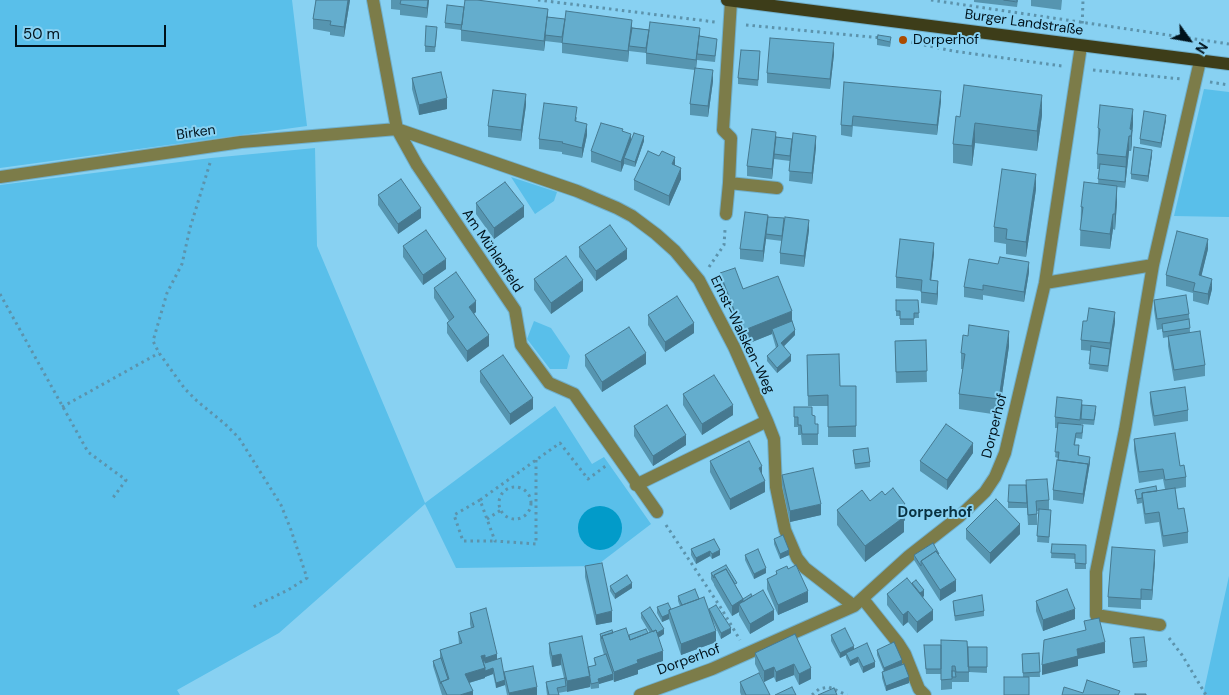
<!DOCTYPE html>
<meta charset="utf-8">
<style>
body{margin:0}
#map{position:relative;width:1229px;height:695px;overflow:hidden;background:#88d1f2;font-family:"DM Sans",sans-serif}
canvas{display:block}
.north{position:absolute;left:1164px;top:15px;width:50px;height:50px;-webkit-text-stroke:4px #88d1f2;paint-order:stroke;rotate:122deg;font-size:14px;font-weight:700;line-height:20px;text-align:center;color:#00121b}
.north::after{content:'';display:block;margin:auto;width:18px;height:22px;background:#00121b;clip-path:polygon(50% 0,100% 100%,50% 72%,0 100%)}
.scale{position:absolute;left:15px;top:25px;width:151px;height:22px;box-sizing:border-box;border:2px solid #00121b;border-top:0;padding-left:6px;font-size:15px;line-height:18px;white-space:nowrap;color:#00121b;-webkit-text-stroke:4px #88d1f2;paint-order:stroke}
</style>
<div id="map">
<canvas width="1229" height="695"></canvas>
<div class="north">N</div>
<div class="scale">50 m</div>
</div>
<script>
const c = document.querySelector('canvas').getContext('2d');
c.lineJoin = 'round';
function fillPath(path, color) {
  c.fillStyle = color;
  c.fill(path, 'evenodd');
}
function shape(rows) {
  const path = new Path2D();
  for (const r of rows) {
    if (r.length === 3) {
      path.moveTo(r[0] + r[2], r[1]);
      path.arc(r[0], r[1], r[2], 0, 2 * Math.PI);
      continue;
    }
    path.moveTo(r[0], r[1]);
    for (let i = 2; i < r.length; i += 2) path.lineTo(r[i], r[i + 1]);
  }
  return path;
}
function trace(path, color, width, dash) {
  c.strokeStyle = color;
  c.lineWidth = width;
  c.lineCap = dash ? 'butt' : 'round';
  c.setLineDash(dash || []);
  c.stroke(path);
}
function label(font, color, halo, rows, align = 'center') {
  c.font = font + ' "DM Sans",sans-serif';
  c.lineWidth = 4;
  c.setLineDash([]);
  c.textBaseline = 'middle';
  c.strokeStyle = halo;
  c.fillStyle = color;
  for (const [text, x, y, turn = 0] of rows) {
    c.save();
    c.translate(x, y);
    c.rotate((+turn || 0) * Math.PI / 180);
    c.textAlign = isNaN(turn) ? turn : align;
    if (halo) c.strokeText(text, 0, 0);
    c.fillText(text, 0, 0);
    c.restore();
  }
}
const green = shape([
 [0,0,292,0,307,126,0,168],
 [1204,89,1229,92,1229,217,1174,216],
 [315,148,317,246,425,503,555,406,592,464,604,457,651,524,596,566,456,568,425,504,279,633,177,690,180,695,0,695,0,185,211,158],
 [511,177,557,192,554,201,535,214],
 [534,321,551,328,570,356,567,369,550,369,527,339],
 [1229,576,1229,695,1203,695]
]);
const water = shape([
 [600,528,22]
]);
const path = shape([
 [538,0,715,22],
 [931,0,1229,44],
 [746,25,882,38],
 [1082,30,1083,0],
 [905,41,953,51,1062,66],
 [1093,70,1181,79],
 [1210,82,1229,85],
 [210,163,190,228,182,264,167,293,153,341,159,353,185,389,197,401,225,424,239,438,281,505,291,530,307,578,288,590,253,607],
 [709,267,724,245,725,230],
 [0,294,88,452,126,480,112,499],
 [62,407,159,353],
 [536,460,536,544,495,541,480,500,536,460,560,443,588,479,607,465],
 [515,503,16],
 [480,500,454,515,463,541,494,541],
 [487,519,501,510],
 [666,525,721,608,740,640],
 [1169,638,1182,655,1206,695],
 [812,695,819,689,829,687,847,695]
]);
const minor = shape([
 [373,0,397,129,417,165,515,310,521,345,549,383,574,394,657,512],
 [0,177,241,142,397,129,577,191,617,208,632,216,656,234,675,251,699,280,734,347,767,421,636,485],
 [729,183,777,188],
 [726,214,729,183,731,138,723,130,731,1],
 [1045,283,1153,265],
 [767,421,774,439,776,487,785,530,797,558,805,568,854,606],
 [863,599,898,643,905,654,919,689,925,695],
 [1160,625,1096,615,1096,572,1125,430,1153,265,1200,61],
 [640,695,712,669,854,606,909,556,960,516,985,492,995,477,1005,453,1045,283,1081,46]
]);
const major = shape([
 [727,0,1229,64]
]);
const wall = shape([
 [316,0,350,0,344,37,330,35,330,32,313,29,313,19],
 [391,0,429,0,427,18,400,15,400,10,391,9],
 [974,0,1018,0,1017,7,974,2],
 [1031,0,1062,0,1061,10,1031,6],
 [548,17,700,36,717,44,715,62,697,60,696,68,713,81,708,117,690,115,690,104,695,70,646,64,646,53,629,51,628,62,562,53,562,43,545,41,545,40,544,51,461,41,461,30,445,28,445,23],
 [437,32,435,52,425,52,425,46],
 [877,39,891,42,890,47,877,45],
 [834,54,830,89,767,83,767,73],
 [760,57,758,86,738,84,738,78],
 [412,78,447,109,419,115,412,89],
 [844,82,941,101,937,135,853,126,852,137,841,135,841,125],
 [526,105,521,141,488,137,488,126],
 [1042,115,1037,151,975,143,972,166,953,163,953,144,960,117],
 [577,117,576,122,587,135,582,158,562,154,562,152,539,149,539,139],
 [1166,120,1161,148,1140,144,1140,139],
 [1133,124,1132,132,1132,145,1131,151,1129,151,1125,188,1117,187,1117,202,1115,230,1113,229,1110,249,1080,246,1081,207,1098,184,1099,169,1097,169,1098,128],
 [623,131,631,140,644,141,635,167,624,164,621,172,591,162,591,151],
 [776,137,816,147,812,184,789,181,790,161,774,159,774,158,772,179,747,176,747,166],
 [1152,155,1148,182,1131,179,1131,174],
 [675,165,681,179,669,206,634,190,634,180],
 [1036,189,1026,257,1006,254,1006,244,994,242,994,227],
 [378,195,421,218,398,234,378,205],
 [476,203,524,217,494,239,476,214],
 [768,219,809,230,804,267,780,264,780,253,782,241,766,239,763,262,740,259,740,249],
 [403,246,446,269,423,285,403,257],
 [579,247,627,259,596,281,579,257],
 [1208,249,1201,276,1212,289,1208,305,1193,301,1193,293,1166,286,1166,275],
 [934,253,931,280,938,292,937,305,921,303,921,291,896,288,896,277],
 [1029,272,1024,302,983,295,983,300,964,297,964,287],
 [720,273,792,321,795,335,784,346,791,361,777,373,767,361,767,356,776,348,772,334,742,346,720,289],
 [534,279,583,291,551,314,534,290],
 [434,288,476,312,474,314,489,346,467,362,447,333,447,323,449,321,434,298],
 [896,300,918,300,919,318,914,318,914,325,900,325,900,316,896,316],
 [1154,300,1189,314,1190,332,1205,365,1205,376,1174,381,1168,346,1168,337,1163,338,1162,329,1157,330,1154,310],
 [648,315,694,333,665,352,648,325],
 [1115,322,1108,372,1089,369,1091,351,1081,350,1081,340],
 [926,340,927,382,896,383,895,341],
 [1009,346,999,415,959,409,959,394,963,369,961,369,961,353],
 [585,355,646,364,602,392,585,366],
 [807,355,840,386,856,386,856,437,828,437,828,406,808,406],
 [480,371,533,409,510,425,480,382],
 [1150,392,1188,410,1188,421,1154,426,1150,403],
 [683,394,733,415,702,435,683,405],
 [1082,405,1096,412,1094,425,1081,424,1081,422,1081,425,1083,431,1082,439,1076,438,1075,445,1079,451,1079,456,1090,462,1083,504,1053,500,1053,490,1058,458,1055,457,1058,428,1055,428,1055,417],
 [794,407,812,415,815,424,818,424,818,445,802,445,801,435,798,435,798,427,794,427],
 [634,426,686,445,653,466,634,436],
 [1134,439,1180,466,1186,477,1186,487,1175,489,1178,509,1188,532,1188,543,1163,547,1159,522,1145,524,1142,503,1137,504,1135,490,1157,491,1165,489,1163,479,1139,483,1134,450],
 [853,450,870,462,870,467,855,469],
 [973,453,947,490,920,471,920,461],
 [710,461,762,476,765,492,730,510,710,472],
 [782,475,821,515,790,522,782,485],
 [1049,500,1049,510,1051,516,1049,543,1037,542,1039,511,1037,511,1037,525,1028,525,1027,508,1008,508,1008,502],
 [870,501,905,520,904,521,904,532,865,562,837,525,837,510],
 [966,529,1020,534,990,564,966,539],
 [714,539,720,555,712,559,710,556,696,564,691,555,691,549],
 [774,539,789,555,780,559,774,544],
 [1052,544,1086,545,1086,569,1075,569,1075,559,1051,558],
 [745,555,766,573,754,579,745,560],
 [914,555,939,555,956,591,940,601,914,560],
 [1155,561,1152,600,1141,600,1141,609,1108,607,1108,597],
 [585,566,612,622,596,625,585,577],
 [776,571,808,602,778,615,767,589,767,579,776,575],
 [711,573,737,588,743,599,752,596,774,620,750,634,739,615,739,612,732,616,714,585,714,584,711,579],
 [912,583,924,596,923,597,933,620,917,633,908,622,903,626,887,605,887,594],
 [610,586,632,588,615,599,610,591],
 [678,596,699,599,709,612,709,609,731,633,721,639,713,621,716,642,681,655,669,619,662,622,657,613,657,607,671,609,680,606,678,601],
 [953,601,984,611,984,616,955,621,953,606],
 [1036,601,1075,619,1043,631,1036,611],
 [470,613,497,659,504,676,504,672,537,695,507,695,505,685,496,688,493,674,485,677,485,678,469,683,473,695,442,695,433,666,433,661,440,659,440,650,459,644,458,632,471,628,470,624],
 [641,613,664,634,658,638,663,661,638,670,638,674,614,682,613,679,599,684,599,688,591,689,590,685,590,687,558,693,559,695,547,695,546,687,546,682,564,678,561,665,552,667,549,653,549,643,588,667,595,666,594,658,604,655,600,640,600,634,613,633,629,635,650,633,641,618],
 [795,634,811,679,799,685,794,675,776,682,774,677,764,682,755,664,755,653],
 [831,635,854,649,875,667,863,673,858,662,850,666,846,658,846,655,840,658,831,641],
 [1130,638,1147,661,1147,667,1133,668],
 [941,640,968,647,987,647,987,673,969,672,969,682,952,682,952,689,941,690],
 [924,645,941,645,941,674,926,674],
 [877,650,902,665,909,683,886,691,882,678,882,672,884,672,877,655],
 [1039,653,1040,677,1023,677,1022,654],
 [740,682,770,695,741,695,740,692]
]);
const shadedWall = shape([
 [348,0,350,0,344,37,344,27],
 [428,0,429,0,427,18,427,8],
 [548,9,548,19,544,51,544,41],
 [632,20,632,30,629,46,628,62,628,51],
 [700,28,700,39,697,54,696,70,696,60],
 [834,43,834,54,830,89,830,79],
 [713,70,713,81,708,117,708,106],
 [941,91,941,101,937,135,937,125],
 [526,94,526,105,521,141,521,130],
 [1042,95,1042,115,1037,151,1037,131],
 [447,98,447,109,419,115,419,105],
 [1133,109,1133,124,1131,151,1131,136,1130,129],
 [1166,115,1166,120,1161,148,1161,143],
 [975,123,975,143,972,166,972,146],
 [587,124,587,135,582,158,582,148],
 [776,132,776,142,772,179,772,169],
 [631,134,631,144,624,158,624,164,621,172,621,162],
 [644,136,644,141,635,167,635,162],
 [816,136,816,147,812,184,812,173],
 [1129,136,1129,151,1125,188,1126,157],
 [1152,150,1152,155,1148,182,1148,176],
 [675,157,675,168,672,164],
 [681,168,681,179,669,206,669,196],
 [1036,174,1036,189,1026,257,1026,242],
 [1117,186,1117,202,1115,230,1115,214],
 [524,206,524,217,494,239,494,228],
 [421,208,421,218,398,234,398,224],
 [1113,214,1113,229,1110,249,1110,234],
 [768,215,766,239,763,262,763,251],
 [809,220,809,230,804,267,804,256],
 [1208,239,1208,249,1199,286,1199,275],
 [934,243,934,253,930,291,930,280],
 [627,249,627,259,596,281,596,271],
 [446,259,446,269,423,285,423,275],
 [1029,262,1029,272,1024,302,1024,292],
 [1212,279,1212,289,1208,305,1208,294],
 [583,280,583,291,551,314,551,303],
 [938,281,938,292,937,305,937,294],
 [476,301,476,312,469,317,469,307],
 [792,311,792,327,772,329,772,334,742,346,742,331],
 [1115,312,1115,322,1110,354,1110,343],
 [694,323,694,333,665,352,665,342],
 [795,330,795,335,781,349,781,343],
 [1009,331,1009,346,999,415,999,399],
 [489,335,489,346,467,362,467,351],
 [646,353,646,364,602,392,602,382],
 [791,355,791,361,777,373,777,368],
 [533,398,533,409,510,425,510,414],
 [733,405,733,415,702,435,702,424],
 [686,435,686,445,653,466,653,456],
 [973,443,973,453,947,490,947,480],
 [1090,457,1090,462,1083,504,1083,494,1088,464],
 [762,466,762,477,759,468],
 [765,481,765,492,730,510,730,499],
 [821,504,821,515,790,522,790,511],
 [905,504,905,520,904,521,904,532,865,562,865,546,898,510],
 [1020,524,1020,534,990,564,990,553],
 [720,550,720,555,712,559,712,554],
 [789,550,789,555,780,559,780,554],
 [1155,550,1155,561,1152,600,1152,590],
 [710,551,710,556,696,564,696,558],
 [766,568,766,573,754,579,754,574],
 [956,580,956,591,940,601,940,590],
 [632,583,632,588,615,599,615,594],
 [924,590,924,596,917,601,917,595],
 [808,591,808,602,778,615,778,605],
 [743,599,743,610,739,604,739,612,732,616,732,606],
 [1075,609,1075,619,1043,631,1043,620],
 [774,610,774,620,750,634,750,624],
 [933,610,933,620,917,633,917,622],
 [612,611,612,622,596,625,596,615],
 [908,611,908,622,903,626,903,615],
 [669,614,669,619,662,622,662,617],
 [731,628,731,633,721,639,721,633],
 [664,629,664,634,655,640,655,635],
 [716,631,716,642,681,655,681,644],
 [1105,642,1105,653,1078,659,1078,666,1042,675,1042,665,1077,649],
 [854,646,854,651,846,653,846,655,840,658,840,653],
 [663,651,663,661,638,670,638,674,614,682,614,672,637,660],
 [497,654,497,665,485,668,485,658],
 [561,654,561,665,552,667,552,656],
 [485,655,485,666,481,656],
 [858,657,858,662,850,666,850,661],
 [902,660,902,665,884,673,884,668],
 [875,662,875,667,863,673,863,667],
 [794,664,794,675,776,682,776,672],
 [774,667,774,677,764,682,764,671],
 [485,668,493,668,493,674,485,677,485,678,465,684,465,674],
 [811,668,811,679,799,685,799,674],
 [613,674,613,680,599,684,598,679],
 [590,676,590,687,567,692,567,681],
 [909,677,909,683,886,691,886,686],
 [505,680,505,685,496,688,496,683],
 [537,687,537,695,509,695,509,693],
 [473,691,473,695,460,695]
]);
const building = shape([
 [316,0,348,0,344,27,330,25,331,21,313,19,316,0],
 [401,0,428,0,427,8,400,4,401,0],
 [465,0,477,0,548,9,544,41,461,30,465,0],
 [1004,0,1017,0,1017,2,1004,0],
 [447,5,464,7,462,25,445,23,447,5],
 [566,11,632,20,628,51,562,43,566,11],
 [547,17,565,19,562,37,545,35,547,17],
 [650,22,700,28,696,60,646,53,650,22],
 [426,26,437,27,435,47,425,46,426,26],
 [632,28,649,30,646,48,629,46,632,28],
 [878,35,891,37,890,42,877,39,878,35],
 [699,36,717,39,715,56,697,54,699,36],
 [770,38,834,43,830,79,767,73,770,38],
 [741,50,760,51,758,80,738,78,741,50],
 [695,68,713,70,708,106,690,104,695,68],
 [441,72,447,98,419,105,412,78,441,72],
 [844,82,941,91,937,125,853,116,852,126,841,125,844,82],
 [964,85,1042,95,1037,131,975,123,972,146,953,144,956,116,960,117,964,85],
 [493,90,526,94,521,130,488,126,493,90],
 [544,103,577,107,575,121,587,124,582,148,562,143,563,142,539,139,544,103],
 [1100,105,1133,109,1130,129,1132,130,1131,136,1129,136,1126,157,1097,154,1100,129,1098,128,1100,105],
 [1144,111,1166,115,1161,143,1140,139,1144,111],
 [601,123,623,129,622,131,631,134,621,162,591,151,601,123],
 [752,129,776,132,772,169,747,166,752,129],
 [634,133,644,136,635,162,624,158,634,133],
 [793,133,816,136,812,173,789,171,793,133],
 [776,137,792,139,790,156,774,154,776,137],
 [1134,147,1152,150,1148,176,1131,174,1134,147],
 [648,151,659,156,662,151,675,157,672,164,681,168,669,196,634,180,648,151],
 [1100,164,1126,167,1125,182,1098,179,1100,164],
 [1002,169,1036,174,1026,242,1006,239,1007,229,994,227,1002,169],
 [401,179,421,208,398,224,378,195,401,179],
 [505,182,524,206,494,228,476,203,505,182],
 [1084,182,1117,186,1115,214,1113,214,1110,234,1080,230,1083,207,1081,207,1084,182],
 [745,212,768,215,763,251,740,249,745,212],
 [768,217,784,218,782,236,766,234,768,217],
 [785,217,809,220,804,256,780,253,785,217],
 [610,225,627,249,596,271,579,247,610,225],
 [426,230,446,259,423,275,403,246,426,230],
 [1177,231,1208,239,1199,275,1212,279,1208,294,1193,291,1195,283,1166,275,1177,231],
 [900,239,934,243,930,280,938,281,937,294,921,292,922,280,896,277,900,239],
 [566,256,583,280,551,303,534,279,566,256],
 [1000,257,1029,262,1024,292,983,285,983,290,964,287,969,259,998,264,1000,257],
 [735,268,743,289,778,276,792,311,742,331,720,273,735,268],
 [456,272,476,301,469,307,489,335,467,351,447,323,454,317,434,288,456,272],
 [1186,295,1189,314,1157,319,1154,300,1186,295],
 [677,296,694,323,665,342,648,315,677,296],
 [896,300,918,300,919,313,914,313,914,319,900,319,900,311,896,311,896,300],
 [1089,308,1115,312,1110,343,1081,340,1083,321,1087,321,1089,308],
 [1189,319,1190,328,1163,332,1162,324,1189,319],
 [792,321,795,330,781,343,791,355,777,368,767,356,778,346,772,329,792,321],
 [969,325,1009,331,999,399,959,394,965,354,961,353,963,335,968,336,969,325],
 [629,327,646,353,602,382,585,355,629,327],
 [1200,331,1205,365,1174,370,1168,336,1200,331],
 [926,340,927,371,896,372,895,341,926,340],
 [1091,346,1110,349,1108,366,1089,364,1091,346],
 [839,354,840,386,856,386,856,426,828,427,828,395,808,396,807,355,839,354],
 [503,355,533,398,510,414,480,371,503,355],
 [714,375,733,405,702,424,683,394,714,375],
 [1185,387,1188,410,1154,416,1150,392,1185,387],
 [1057,397,1082,400,1080,420,1055,417,1057,397],
 [667,405,686,435,653,456,634,426,667,405],
 [1082,405,1096,406,1094,420,1081,419,1082,405],
 [794,407,812,407,812,415,815,416,815,424,818,424,818,434,802,434,801,425,798,425,798,417,794,417,794,407],
 [1058,423,1083,425,1082,433,1076,433,1074,445,1079,445,1078,455,1090,457,1088,469,1088,464,1058,460,1059,452,1055,452,1058,423],
 [946,424,973,443,947,480,920,461,946,424],
 [1175,433,1180,466,1184,465,1186,477,1165,480,1163,469,1139,472,1134,439,1175,433],
 [749,441,762,466,759,468,765,481,730,499,710,461,749,441],
 [868,448,870,462,855,464,853,450,868,448],
 [1057,460,1088,464,1083,494,1053,490,1057,460],
 [813,468,821,504,790,511,782,475,813,468],
 [1047,479,1049,500,1036,501,1037,514,1028,515,1026,480,1047,479],
 [1009,485,1026,485,1027,503,1008,502,1009,485],
 [1156,486,1157,491,1142,493,1142,498,1137,499,1135,490,1156,486],
 [893,488,905,504,898,510,904,517,865,546,837,510,862,490,870,501,882,491,885,495,893,488],
 [1175,488,1178,509,1184,508,1188,532,1163,536,1159,512,1145,514,1142,493,1175,488],
 [996,499,1020,524,990,553,966,529,996,499],
 [1039,509,1051,510,1049,537,1037,536,1039,509],
 [783,535,789,550,780,554,774,539,783,535],
 [714,539,720,550,712,554,710,551,696,558,691,549,714,539],
 [933,543,939,554,938,554,936,551,921,561,921,566,914,555,933,543],
 [1052,544,1086,545,1086,564,1075,563,1075,554,1051,553,1052,544],
 [1112,547,1155,550,1152,590,1141,589,1141,599,1108,597,1112,547],
 [758,549,766,568,754,574,745,555,758,549],
 [936,551,956,580,940,590,921,561,936,551],
 [602,563,612,611,596,615,585,566,602,563],
 [726,565,737,583,735,584,726,569,714,575,714,578,711,573,726,565],
 [796,565,808,591,778,605,767,579,777,574,776,571,787,566,788,569,796,565],
 [726,569,743,599,732,606,714,575,726,569],
 [627,575,632,583,615,594,610,586,627,575],
 [907,578,933,610,917,622,908,611,903,615,887,594,907,578],
 [916,580,924,590,920,593,912,583,916,580],
 [695,589,699,599,682,605,678,596,695,589],
 [1067,589,1075,609,1043,620,1036,601,1067,589],
 [763,590,774,610,750,624,739,604,763,590],
 [751,594,752,596,743,602,743,599,751,594],
 [982,595,984,611,955,616,953,601,982,595],
 [704,597,716,631,681,644,669,610,704,597],
 [668,603,671,609,669,610,669,614,662,617,657,607,668,603],
 [716,605,731,628,721,633,709,609,716,605],
 [650,607,664,629,657,633,656,630,653,632,641,613,650,607],
 [486,608,497,654,485,658,485,655,481,656,485,668,465,674,473,691,460,695,447,695,441,682,449,679,440,650,462,643,458,632,474,627,470,613,486,608],
 [1099,618,1105,642,1077,649,1078,656,1042,665,1044,640,1086,630,1084,621,1099,618],
 [626,628,630,640,656,630,663,651,637,660,638,663,614,672,602,636,626,628],
 [845,628,854,646,840,653,831,635,845,628],
 [646,629,648,633,630,640,629,635,646,629],
 [612,630,613,633,602,636,602,639,600,634,612,630],
 [795,634,811,668,799,674,794,664,776,672,774,667,764,671,755,653,795,634],
 [582,636,590,676,567,681,561,654,552,656,549,643,582,636],
 [1144,637,1147,661,1133,663,1130,638,1144,637],
 [941,640,967,641,969,672,956,672,955,666,952,666,952,679,941,680,941,640],
 [894,642,902,660,884,668,877,650,894,642],
 [867,643,875,662,863,667,858,657,850,661,846,653,867,643],
 [924,645,941,645,941,669,926,669,924,645],
 [968,647,987,647,987,667,968,667,968,647],
 [1039,653,1040,672,1023,673,1022,654,1039,653],
 [606,654,613,674,598,679,599,682,591,684,588,667,596,665,594,658,606,654],
 [441,658,448,679,441,682,441,684,433,661,441,658],
 [501,658,505,680,496,683,493,668,485,671,485,668,483,661,485,661,485,663,501,658],
 [904,664,909,677,886,686,882,672,904,664],
 [533,666,537,687,509,693,504,672,533,666],
 [952,671,955,671,956,677,952,677,952,671],
 [759,673,770,695,746,695,740,682,759,673],
 [1004,677,1029,677,1029,695,1004,695,1004,677],
 [565,678,566,686,557,688,559,695,549,695,546,682,565,678],
 [1087,680,1120,691,1118,695,1062,695,1064,687,1083,693,1087,680],
 [792,687,796,695,775,695,792,687],
 [834,688,837,695,818,695,834,688],
 [1135,694,1146,694,1146,695,1135,695,1135,694]
]);
const markers = [
 [903,40,5,"#ab4b00"]
];
const streetNames = [
 ["Burger Landstraße",1024,23,8],
 ["Birken",196,133,-8],
 ["Am Mühlenfeld",492,251,56],
 ["Ernst-Walsken-Weg",742,335,64],
 ["Dorperhof",995,426,-76],
 ["Dorperhof",689,660,-20]
];
const poiNames = [
 ["Dorperhof",913,40]
];
const neighbourhoodNames = [
 ["Dorperhof",935,513]
];
fillPath(green, '#59bfea');
fillPath(water, '#029bc9');
trace(minor, '#70afcb', 14);
trace(major, '#70afcb', 14);
trace(path, '#5c93ac', 3, [2.5, 4]);
trace(minor, '#7c7c49', 12);
trace(major, '#3d3d19', 12);
fillPath(wall, '#5695b0');
fillPath(shadedWall, '#467990');
fillPath(building, '#64adcd');
trace(building, '#467990', 1);
for (const [x, y, r, color] of markers) {
  const dot = new Path2D();
  dot.arc(x, y, r, 0, 2 * Math.PI);
  c.fillStyle = color;
  c.fill(dot);
  trace(dot, '#88d1f2', 2);
}
label('14px', '#00121b', '#88d1f2', streetNames);
label('14px', '#00121b', '#88d1f2', poiNames, 'left');
label('bold 15px', '#093242', '#88d1f2', neighbourhoodNames);
</script>
